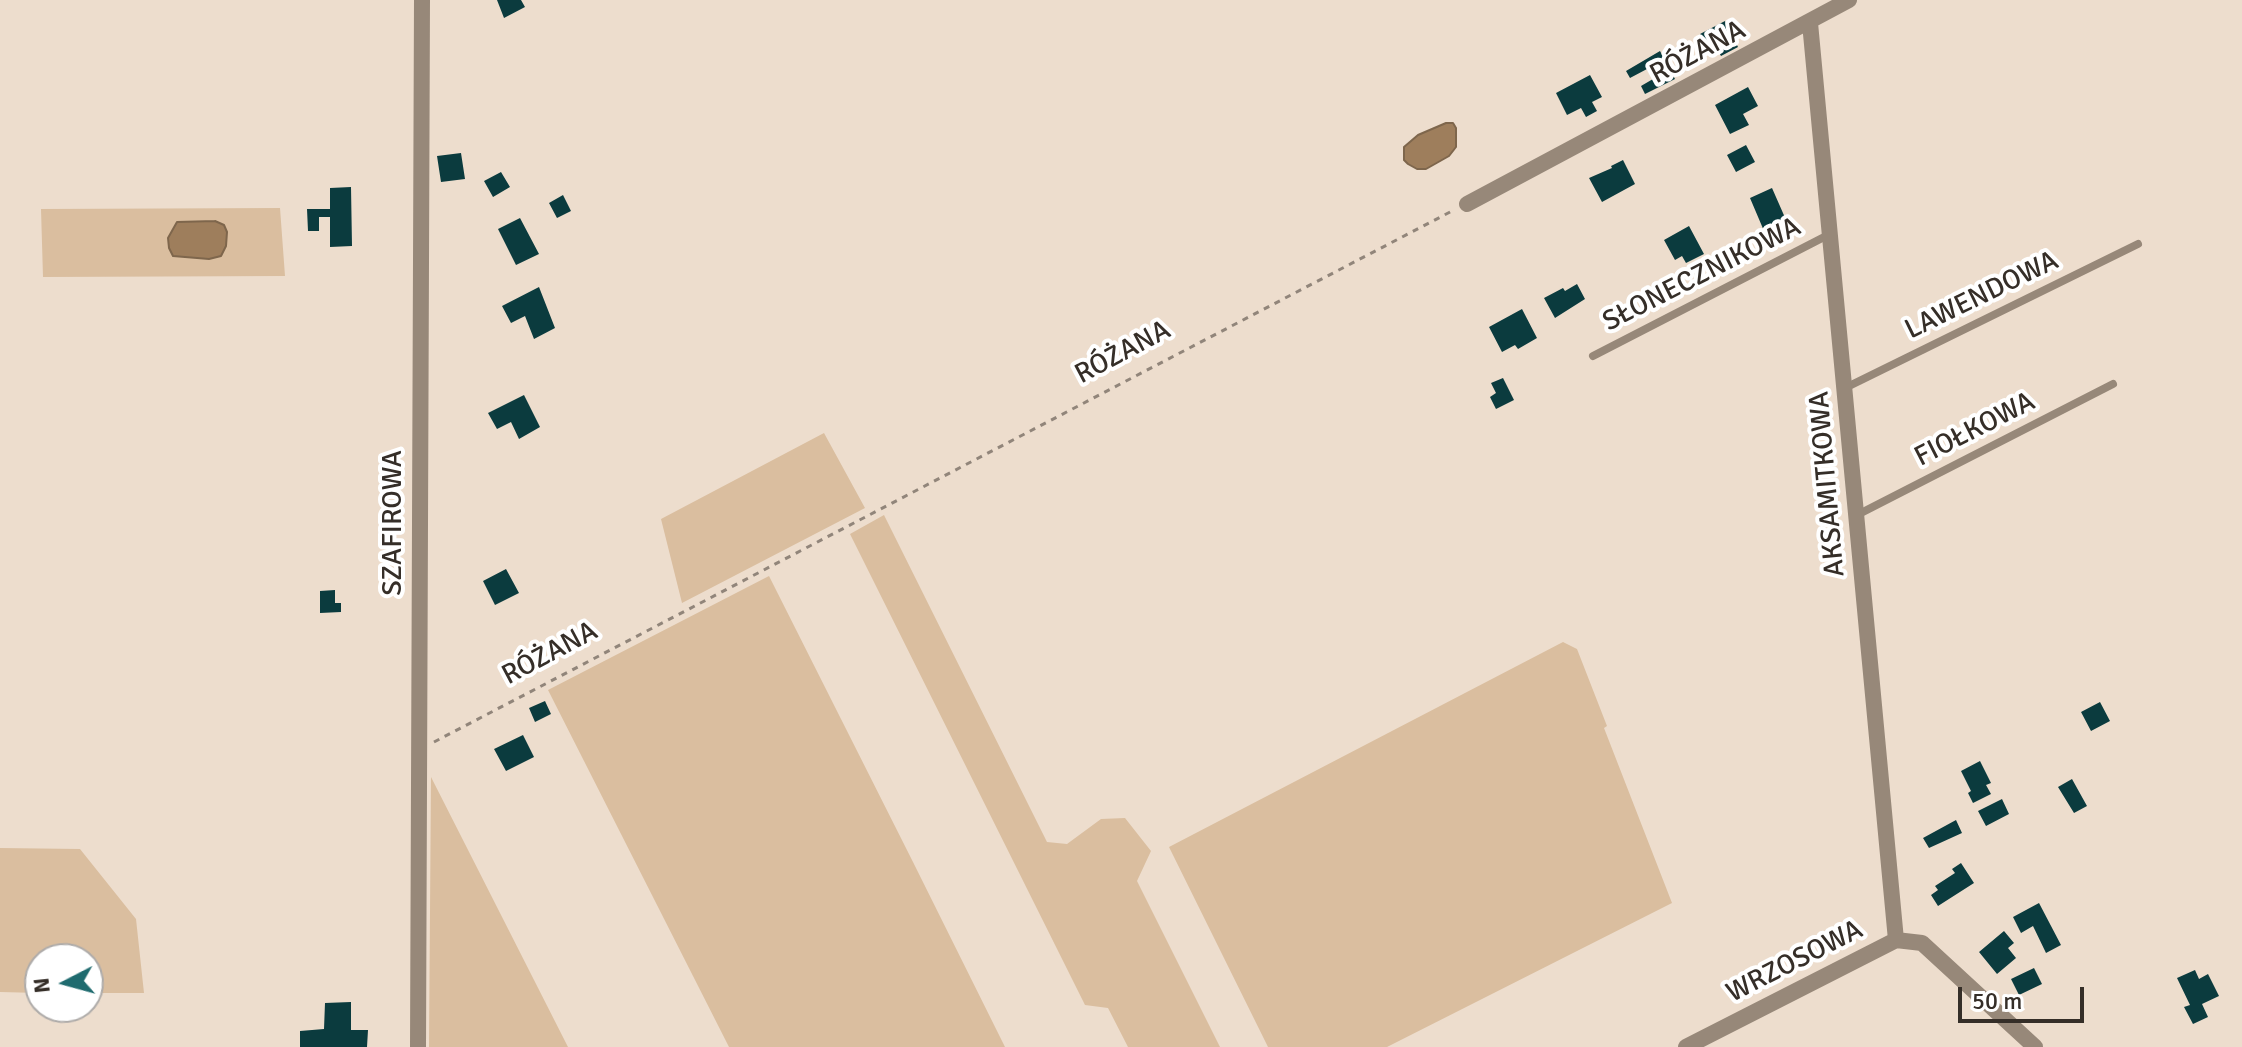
<!DOCTYPE html>
<meta charset="utf-8">
<style>
body{margin:0}
#map{position:relative;width:2242px;height:1047px;overflow:hidden;background:#edddcd;font-family:Signika,sans-serif}
canvas{display:block}
.north{position:absolute;left:24px;top:943px;width:80px;height:80px;box-sizing:border-box;background:#fff;border:2px solid #aeaba9;border-radius:50%;rotate:264deg;font-size:22px;font-weight:700;line-height:32px;text-align:center;color:#352e28}
.north::after{content:'';display:block;margin:auto;width:28px;height:36px;background:#1f6b6f;clip-path:polygon(50% 0,100% 100%,50% 72%,0 100%)}
.scale{position:absolute;left:1958px;top:987px;width:126px;height:36px;box-sizing:border-box;border:4px solid #352e28;border-top:0;padding-left:10px;font-size:24px;line-height:28px;white-space:nowrap;color:#352e28;-webkit-text-stroke:6px #fff;paint-order:stroke}
</style>
<div id="map">
<canvas width="2242" height="1047"></canvas>
<div class="north">N</div>
<div class="scale">50 m</div>
</div>
<script>
const c = document.querySelector('canvas').getContext('2d');
c.lineJoin = 'round';
function fillPath(path, color) {
  c.fillStyle = color;
  c.fill(path, 'evenodd');
}
function shape(rows) {
  const path = new Path2D();
  for (const r of rows) {
    path.moveTo(r[0], r[1]);
    for (let i = 2; i < r.length; i += 2) path.lineTo(r[i], r[i + 1]);
  }
  return path;
}
function trace(path, color, width, dash) {
  c.strokeStyle = color;
  c.lineWidth = width;
  c.lineCap = dash ? 'butt' : 'round';
  c.setLineDash(dash || []);
  c.stroke(path);
}
function label(font, color, halo, rows, align = 'center') {
  c.font = font + ' Signika,sans-serif';
  c.lineWidth = 8;
  c.setLineDash([]);
  c.textBaseline = 'middle';
  c.strokeStyle = halo;
  c.fillStyle = color;
  for (const [text, x, y, turn = 0] of rows) {
    c.save();
    c.translate(x, y);
    c.rotate((+turn || 0) * Math.PI / 180);
    c.textAlign = isNaN(turn) ? turn : align;
    if (halo) c.strokeText(text, 0, 0);
    c.fillText(text, 0, 0);
    c.restore();
  }
}
const green = shape([
 [280,208,285,276,43,277,41,209],
 [824,433,865,508,682,603,661,519],
 [884,515,1047,842,1067,844,1101,819,1125,818,1151,851,1137,881,1220,1047,1128,1047,1108,1008,1085,1005,850,534],
 [769,576,913,862,1005,1047,729,1047,548,690],
 [1563,642,1577,649,1607,726,1604,728,1672,903,1387,1047,1268,1047,1169,847],
 [431,777,568,1047,429,1047],
 [0,848,80,849,136,919,144,993,88,993,88,959,40,959,40,993,0,992]
]);
const water = shape([
 [1446,123,1453,123,1456,128,1456,147,1449,156,1426,169,1417,169,1408,164,1404,160,1404,147,1418,135,1446,123],
 [215,221,224,225,227,232,226,246,221,256,209,259,173,256,169,248,168,238,177,222,215,221]
]);
const building = shape([
 [497,0,521,0,525,7,504,18],
 [1725,21,1738,47,1721,56,1717,49,1705,55,1699,45,1705,42,1700,34],
 [1660,51,1675,79,1645,94,1641,86,1653,79,1647,69,1630,78,1626,71],
 [1590,75,1602,97,1592,102,1597,111,1586,117,1581,108,1567,115,1556,93],
 [1748,87,1758,106,1743,114,1749,125,1730,134,1715,105],
 [1746,145,1755,162,1736,172,1727,155],
 [461,153,465,179,441,182,437,156],
 [1623,160,1635,184,1602,202,1589,178,1612,168,1611,166],
 [501,172,510,187,493,197,484,181],
 [351,187,352,246,330,247,330,217,319,217,319,231,308,231,307,209,330,209,330,188],
 [1772,188,1790,229,1767,238,1750,198],
 [563,195,571,211,557,218,549,203],
 [520,218,539,254,516,265,498,229],
 [1689,226,1704,254,1686,263,1682,256,1675,260,1664,240],
 [1577,284,1585,299,1555,318,1544,298,1563,288,1565,291],
 [539,287,555,328,534,339,525,316,511,323,502,306],
 [1522,309,1537,338,1518,349,1515,345,1502,352,1489,327],
 [1503,378,1514,400,1496,409,1490,397,1496,393,1491,383],
 [524,395,540,427,519,439,511,422,497,429,488,413],
 [506,569,519,593,495,605,483,581],
 [335,590,335,603,341,603,341,612,320,613,320,591],
 [545,701,551,714,535,722,529,708],
 [2100,702,2110,721,2091,731,2081,712],
 [523,735,534,757,506,771,494,749],
 [1980,761,1991,783,1986,785,1991,794,1973,803,1968,793,1971,791,1961,771],
 [2072,779,2087,806,2074,813,2058,787],
 [2002,799,2009,814,1986,826,1978,811],
 [1956,820,1962,833,1929,848,1923,838],
 [1961,863,1974,883,1938,906,1931,895,1938,890,1935,886,1955,873,1952,869],
 [2039,903,2061,945,2046,953,2033,926,2021,933,2013,917],
 [2004,931,2014,943,2008,948,2016,958,1997,974,1979,952],
 [2034,968,2042,984,2019,995,2011,979],
 [2195,970,2199,979,2208,974,2219,996,2202,1004,2208,1017,2193,1024,2184,1007,2190,1005,2177,978],
 [351,1002,351,1030,368,1030,367,1047,300,1047,300,1031,324,1029,325,1003]
]);
const path = shape([
 [434,742,1452,211]
]);
const lane = shape([
 [1593,356,1830,234],
 [1845,388,2138,244],
 [1857,515,2113,384]
]);
const street = shape([
 [1810,23,1896,940],
 [1467,204,1849,0],
 [418,1047,422,0],
 [1686,1047,1896,940,1922,943,2035,1047]
]);
const streetNames = [
 ["RÓŻANA",1698,53,-28],
 ["SŁONECZNIKOWA",1702,275,-27],
 ["LAWENDOWA",1982,296,-26],
 ["RÓŻANA",1123,353,-28],
 ["FIOŁKOWA",1975,430,-27],
 ["AKSAMITKOWA",1828,484,-95],
 ["SZAFIROWA",394,523,-90],
 ["RÓŻANA",550,654,-28],
 ["WRZOSOWA",1795,962,-27]
];
fillPath(green, '#dabe9f');
fillPath(water, '#9e7e5c');
trace(water, '#7e664c', 2);
fillPath(building, '#0b3b3e');
trace(path, '#91857a', 3, [6, 6]);
trace(lane, '#978879', 8);
trace(street, '#978879', 16);
label('28px', '#352e28', '#fff', streetNames);
</script>
